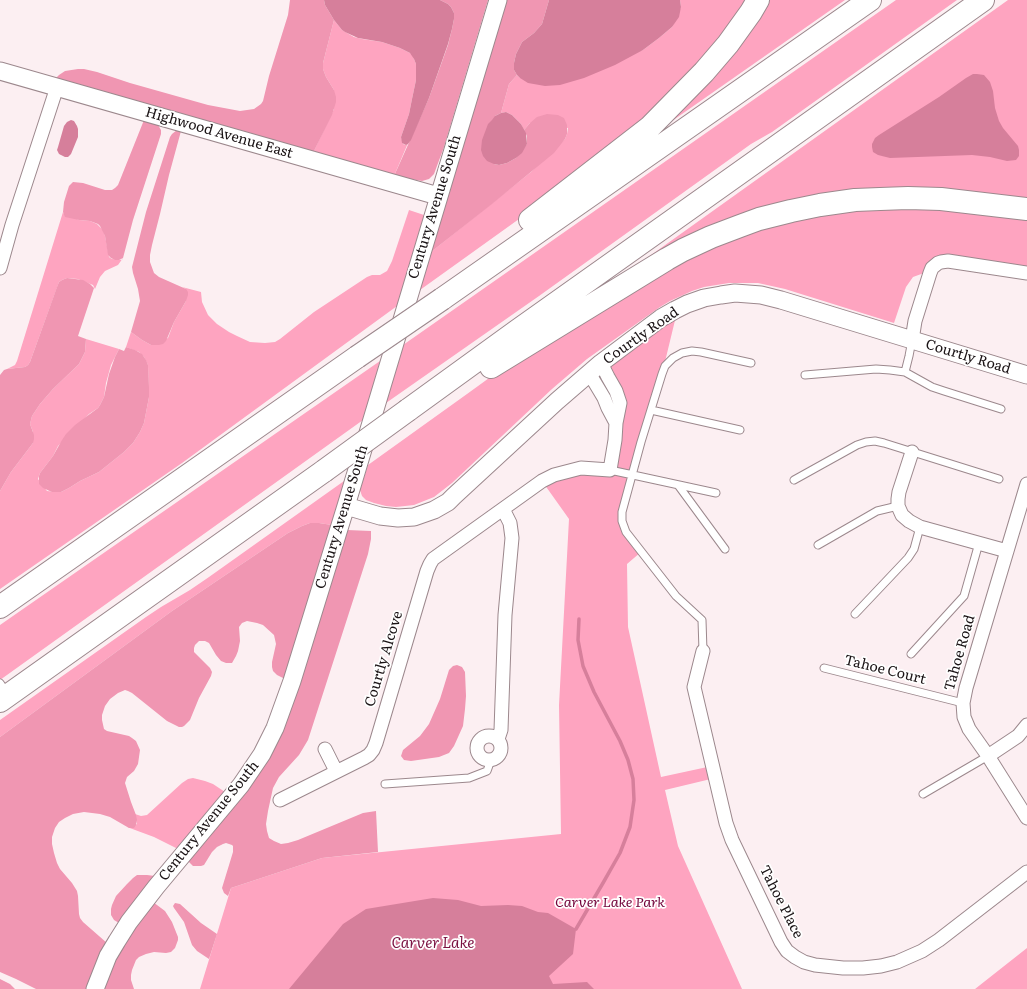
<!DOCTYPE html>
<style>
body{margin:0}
canvas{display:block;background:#fceff2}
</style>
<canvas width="1027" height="989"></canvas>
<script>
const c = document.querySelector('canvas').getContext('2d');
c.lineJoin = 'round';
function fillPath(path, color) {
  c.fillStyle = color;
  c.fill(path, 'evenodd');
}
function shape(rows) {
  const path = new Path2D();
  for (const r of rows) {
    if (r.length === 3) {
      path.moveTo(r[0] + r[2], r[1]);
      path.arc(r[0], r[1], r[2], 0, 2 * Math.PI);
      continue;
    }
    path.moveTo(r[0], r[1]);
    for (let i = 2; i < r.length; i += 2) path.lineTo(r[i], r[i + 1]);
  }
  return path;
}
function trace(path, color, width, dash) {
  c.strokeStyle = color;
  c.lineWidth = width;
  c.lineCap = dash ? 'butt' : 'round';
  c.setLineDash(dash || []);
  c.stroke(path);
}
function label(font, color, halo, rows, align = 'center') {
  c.font = font + ' Literata,serif';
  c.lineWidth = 3.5;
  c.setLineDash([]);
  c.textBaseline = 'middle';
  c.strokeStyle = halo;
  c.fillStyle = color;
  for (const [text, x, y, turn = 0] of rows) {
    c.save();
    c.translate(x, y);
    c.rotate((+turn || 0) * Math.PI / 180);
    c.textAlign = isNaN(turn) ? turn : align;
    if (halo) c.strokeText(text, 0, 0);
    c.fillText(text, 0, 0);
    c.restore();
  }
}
const green = shape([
 [680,0,750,0,675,94,526,214,420,290,431,252,531,172,565,139,567,134,568,128,530,123,524,130,521,124,512,115,506,112,501,113,509,84,517,75,520,78,643,50,659,38,672,27,681,7],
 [765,0,845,0,672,121,670,117],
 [896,0,957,0,772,132,751,144,539,296,386,403,403,345],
 [1008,0,1027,0,1027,202,901,191,640,263],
 [334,20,342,30,354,37,362,39,382,42,400,48,412,54,416,64,416,80,412,99,409,114,401,137,403,144,406,145,408,143,394,176,313,153,334,109,334,90,326,77,323,69,323,63],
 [881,205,1027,216,1027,267,951,256,924,273,913,277,906,287,894,323,785,289,758,283,729,283,704,287,692,291,670,301,660,307,587,359,552,389,452,483,434,497,414,505,396,507,386,506,374,503,366,500,362,496,360,490,368,465,467,394,496,373,698,252,780,222],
 [409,210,424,215,397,306,182,463,0,589,0,491,11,472,33,443,33,432,30,424,32,416,40,404,53,389,79,364,85,352,86,339,119,349,111,365,106,383,104,397,100,405,98,408,89,414,58,446,53,456,40,473,38,479,47,491,56,492,61,492,69,488,80,481,99,472,124,452,133,443,140,432,144,423,149,397,148,365,144,357,139,352,126,347,131,332,142,340,151,345,168,338,174,322,186,301,186,289,182,287,201,292,202,302,208,315,217,324,229,332,237,336,250,342,265,343,275,342,280,339,314,312,367,277,372,275,380,275,387,271,392,261],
 [63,212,63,213,79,220,90,221,97,224,103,230,105,236,109,257,112,259,122,260,123,258,118,265,105,271,100,277,95,289,93,285,78,279,67,278,62,280,59,282,30,362,28,365,25,367,7,369,15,365,17,361],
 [678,308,662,374,622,521,641,552,627,564,628,627,661,777,712,766,715,778,665,790,678,846,742,989,200,989,231,888,322,858,561,834,559,705,569,519,542,481,610,470,620,403,601,363],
 [380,361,363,420,0,680,0,625],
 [344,481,332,525,319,523,310,523,302,526,288,533,172,611,0,737,0,720,146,617,161,607,190,590,209,577],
 [193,778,205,781,213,784,225,792,178,849,154,837,127,827,129,828,137,824,135,814,141,816,147,815,182,783,188,779],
 [1027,948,1027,989,975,989]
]);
const forest = shape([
 [290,0,324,0,325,5,334,20,323,63,323,69,326,77,334,90,336,97,336,102,332,115,313,153,56,78,59,75,65,71,78,69,84,69,97,72,130,83,208,105,240,111,254,109,261,104,263,101,269,76,288,15],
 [440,0,488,0,444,147,434,174,429,179,422,181,394,176,429,98,448,45,452,29,454,19,454,13,451,7,448,4],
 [507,0,549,0,542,24,534,33,522,42,516,54,514,63,514,70,517,75,509,84,501,113,495,116,494,164,499,165,507,163,516,158,527,144,527,136,524,130,530,123,537,117,547,114,558,115,564,118,567,125,567,134,565,139,554,153,492,204,431,252],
 [144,120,158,125,161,130,161,134,133,220,123,258,119,260,115,260,111,258,108,255,105,236,100,226,98,224,90,221,79,220,65,217,63,212,64,202,69,186,73,182,83,183,105,190,112,190,115,188,118,185],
 [177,130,181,131,169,175,160,214,152,245,150,255,150,262,154,273,159,277,186,289,188,292,188,295,186,301,174,322,166,341,163,344,159,345,151,345,142,340,131,332,140,301,138,289,133,273,132,267,146,212,170,137,172,134],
 [67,278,83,280,90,284,94,288,78,336,86,339,85,352,79,364,53,389,40,404,32,416,30,424,34,435,34,439,33,443,11,472,0,491,0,375,4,370,7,369,25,367,28,365,30,362,57,287,59,282,62,280],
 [126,347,135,350,142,354,146,360,148,365,149,387,149,397,144,423,140,432,133,443,124,452,99,472,80,481,69,488,61,492,52,492,43,488,39,484,39,476,40,473,53,456,62,440,66,434,75,425,98,408,100,405,104,397,109,374,115,357,119,349,124,351],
 [310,523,319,523,332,525,285,679,277,675,273,671,272,667,272,662,276,644,274,635,263,625,257,623,247,621,242,623,239,627,240,641,238,651,236,656,232,663,226,663,221,661,216,655,209,643,205,641,199,641,195,645,194,648,194,652,210,668,212,672,211,676,199,698,190,720,184,726,182,727,179,727,167,721,132,693,128,691,125,690,118,693,110,699,105,706,102,715,102,720,104,729,107,731,129,736,132,738,136,741,140,750,138,764,134,771,127,777,125,783,131,802,136,815,137,820,136,825,134,828,129,828,110,817,100,814,84,812,73,814,65,818,59,822,55,828,52,837,52,844,54,853,57,863,60,869,72,883,77,891,78,896,79,914,80,918,83,922,107,943,87,989,36,989,16,979,0,972,0,737,172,611,288,533,302,526],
 [347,530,371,531,371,539,368,554,308,740,299,755,279,777,273,788,268,811,266,824,267,831,269,838,274,841,281,844,288,843,298,840,363,813,376,811,378,852,322,858,231,888,228,896,224,893,222,888,233,852,233,846,232,845,226,843,223,844,217,847,212,852,204,865,201,866,193,866,188,861,237,803],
 [457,665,462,667,465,672,466,696,465,709,463,726,454,746,449,753,439,757,411,761,404,760,401,756,403,750,420,736,429,724,440,699,449,670,453,666],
 [137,875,147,875,155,876,119,923,114,920,111,915,111,909,112,905,116,896,127,884,133,878],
 [153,902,165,911,172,922,178,937,178,940,175,948,171,952,166,953,154,952,146,954,139,957,136,960,132,970,131,975,131,980,134,989,103,989,110,970,121,947],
 [175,903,180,904,201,923,217,934,209,959,197,951,192,945,184,922,174,908,173,906],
 [0,979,10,984,15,989,0,989]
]);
const water = shape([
 [324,0,440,0,448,4,451,7,454,13,454,19,452,29,448,44,429,98,411,140,408,144,406,145,402,143,401,137,409,114,412,99,416,80,416,64,414,59,410,53,400,48,382,42,358,38,345,32,342,30,334,20,325,5],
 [549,0,680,0,681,7,679,17,672,27,659,38,643,50,615,65,584,78,560,85,545,86,528,83,520,78,517,75,514,70,514,63,516,54,522,42,534,33,542,24],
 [973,74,977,74,984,75,990,82,993,91,995,108,999,121,1003,128,1018,146,1019,150,1019,156,1016,160,1007,161,990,157,972,155,890,158,878,155,873,152,872,147,872,144,875,138,879,135,939,97,966,78],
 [506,112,512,115,521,124,526,133,527,144,522,153,516,158,507,163,499,165,494,164,487,161,483,156,481,150,482,140,488,124,492,120,495,116,501,113],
 [71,120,74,121,77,126,78,129,78,137,71,154,68,157,65,157,59,154,57,150,58,147,64,126,67,122],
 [433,898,458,900,481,906,508,905,522,906,538,912,548,913,576,929,573,954,549,976,553,984,587,982,594,989,289,989,343,924,366,909]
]);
const stream = shape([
 [576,929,603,883,620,853,630,827,634,800,633,779,628,760,620,741,594,692,583,666,578,640,579,619]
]);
const service = shape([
 [905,372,909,356,912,340],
 [805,375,876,369,890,370,905,372,932,387,944,391,1001,409],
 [651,410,740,430],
 [610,470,716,493],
 [794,480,857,445,866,442,875,441,884,443,999,479],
 [678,485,725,549],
 [818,545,877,511,898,506],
 [855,614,908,558,914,549,920,527],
 [703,651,702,620,676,596,626,532,622,521,622,512,641,442,662,374,665,366,673,358,682,353,692,351,701,352,751,363],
 [911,654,964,596,979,543],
 [824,668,963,703],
 [0,683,7,693],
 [385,784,469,778,487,771,491,760],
 [923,794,988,756]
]);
const minor = shape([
 [0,268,12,225,57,87],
 [912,340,915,321,930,273,932,268,938,263,941,262,948,261,1027,273],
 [589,373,604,398,608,408,616,423],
 [912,452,899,492,898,499,898,506,902,515,909,521,920,527,1007,551],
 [1027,484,966,688,963,703,964,717,969,729,988,756,1027,818],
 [703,651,694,687,726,823,732,840,781,942,787,951,795,957,804,962,815,965,843,968,863,968,881,966,897,962,922,951,939,940,1027,872],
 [489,748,12],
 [498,739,501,730,505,615,512,538,510,523,503,509],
 [325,749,336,771],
 [988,756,1018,736,1027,725],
 [280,800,364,758,369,755,373,750,376,743,427,571,430,564,433,559,440,554,542,481,554,475,581,468,610,470,615,440,616,423,620,403,616,391,608,377,601,363]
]);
const tertiary = shape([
 [0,71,438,196],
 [346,506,380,516,398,518,414,517,434,510,448,502,454,496,557,401,601,363,661,318,675,310,687,304,704,298,721,295,735,293,761,295,781,300,1027,375],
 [95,989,108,956,117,941,129,922,156,887,241,785,262,754,275,728,292,681,346,506,498,0]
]);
const motorway = shape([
 [530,220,650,127,704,72,728,44,751,12,758,0],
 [442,299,870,0],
 [491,367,667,259,683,250,711,237,740,226,759,219,791,211,820,205,855,200,880,199,908,198,941,199,1027,209],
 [408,410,517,331,983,0],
 [0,607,357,357],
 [0,701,324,471]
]);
const motorwayBridge = shape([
 [357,357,442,299],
 [324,471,408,410]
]);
const streetNames = [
 ["Highwood Avenue East",219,133,16],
 ["Century Avenue South",435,207,-73],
 ["Courtly Road",641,336,-35],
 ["Courtly Road",968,357,17],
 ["Century Avenue South",342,517,-73],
 ["Tahoe Road",960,653,-74],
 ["Courtly Alcove",384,659,-73],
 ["Tahoe Court",885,670,14],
 ["Century Avenue South",209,821,-51],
 ["Tahoe Place",781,902,63]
];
const parkNames = [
 ["Carver Lake Park",610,903]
];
const waterNames = [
 ["Carver Lake",433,944]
];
fillPath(green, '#fea4c0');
fillPath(forest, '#f096b2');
fillPath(water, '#d67f9b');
trace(stream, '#d67f9b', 3.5);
trace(service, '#9c888d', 9);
trace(minor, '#9c888d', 15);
trace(tertiary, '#9c888d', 19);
trace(motorway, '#9c888d', 24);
trace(service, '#fff', 7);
trace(minor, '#fff', 13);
trace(tertiary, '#fff', 17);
trace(motorway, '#fff', 22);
trace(motorwayBridge, '#9c888d', 24, []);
trace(motorwayBridge, '#fff', 22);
label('14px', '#1a1315', '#fff', streetNames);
label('italic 14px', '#72033a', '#fff', parkNames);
label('italic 15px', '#7b1242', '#fff', waterNames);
</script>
